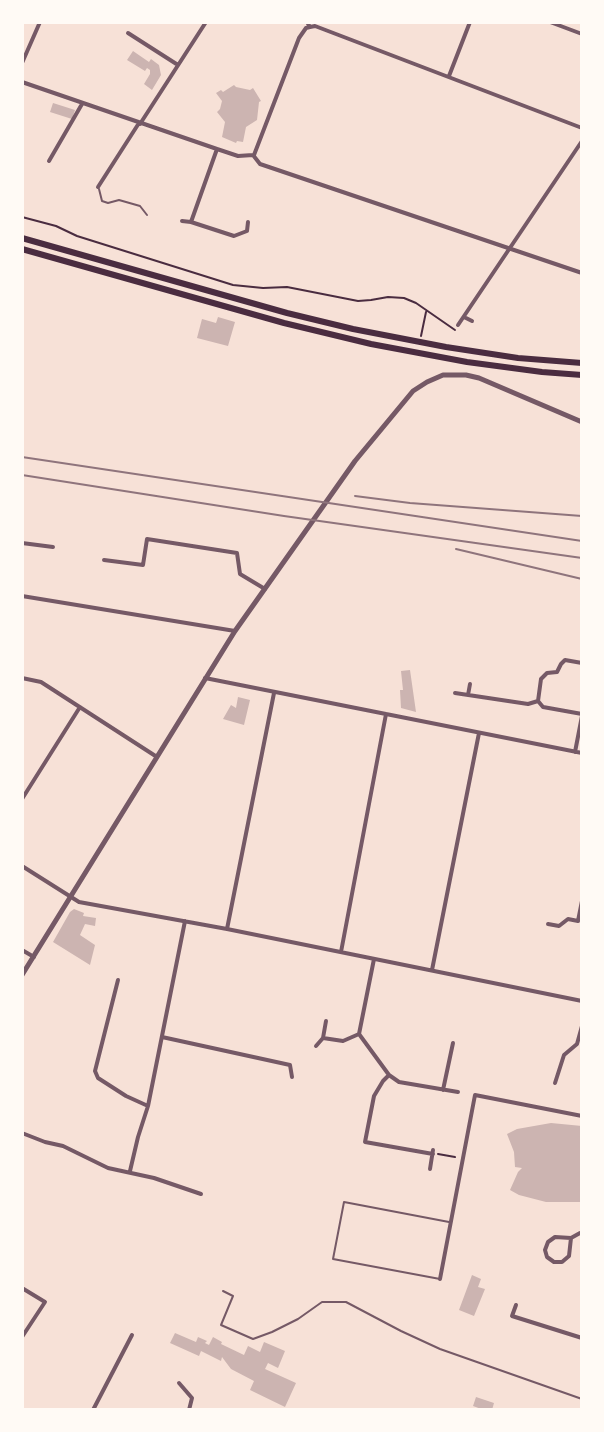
<!DOCTYPE html>
<style>
body{margin:0}
#map{position:relative;width:604px;height:1432px;overflow:hidden;background:#f7e1d7;font-family:Commissioner,sans-serif}
canvas{display:block}
.frame{position:absolute;inset:0;border:24px solid #fffaf5;pointer-events:none}
</style>
<div id="map">
<canvas width="604" height="1432"></canvas>
<div class="frame"></div>
</div>
<script>
const c = document.querySelector('canvas').getContext('2d');
c.lineJoin = 'round';
function fillPath(path, color) {
  c.fillStyle = color;
  c.fill(path, 'evenodd');
}
function shape(rows) {
  const path = new Path2D();
  for (const r of rows) {
    path.moveTo(r[0], r[1]);
    for (let i = 2; i < r.length; i += 2) path.lineTo(r[i], r[i + 1]);
  }
  return path;
}
function trace(path, color, width, dash) {
  c.strokeStyle = color;
  c.lineWidth = width;
  c.lineCap = dash ? 'butt' : 'round';
  c.setLineDash(dash || []);
  c.stroke(path);
}
const building = shape([
 [133,51,149,62,151,59,159,65,161,75,152,90,144,84,150,74,150,70,147,68,145,71,127,60],
 [234,85,236,87,250,90,253,88,261,101,259,102,257,120,246,127,243,142,237,141,236,143,222,137,225,122,217,112,220,109,222,101,216,93,221,90,223,92],
 [53,103,75,110,72,119,50,112],
 [218,317,235,322,228,346,197,338,202,319,216,323],
 [410,670,416,712,401,708,400,690,403,690,401,671],
 [238,697,250,700,244,725,223,719,231,705,236,708],
 [74,909,84,913,83,916,96,918,95,926,85,924,80,935,95,945,90,965,53,942,70,912],
 [551,1123,582,1126,582,1202,546,1202,519,1195,510,1190,518,1172,522,1168,515,1167,514,1152,507,1134,517,1129],
 [472,1275,481,1279,478,1287,485,1289,474,1316,459,1310],
 [175,1333,196,1342,198,1337,207,1341,205,1343,209,1345,213,1337,222,1342,221,1344,244,1355,248,1346,260,1352,264,1342,285,1351,278,1368,268,1363,265,1369,296,1383,285,1407,250,1390,254,1381,231,1369,222,1357,221,1361,201,1351,199,1356,170,1343],
 [476,1397,494,1403,492,1410,484,1410,473,1406]
]);
const path = shape([
 [22,217,56,226,77,236,233,285,263,288,287,287,358,301,371,300,388,297,404,298,416,303,455,330],
 [421,336,426,312],
 [438,1154,455,1157]
]);
const service = shape([
 [99,189,102,201,108,203,119,200,140,206,147,215],
 [440,1279,333,1259,344,1202,449,1222],
 [223,1291,233,1296,221,1325,253,1339,272,1332,298,1319,322,1302,346,1302,401,1331,440,1349,582,1399]
]);
const minor = shape([
 [307,22,310,27,315,26,582,128],
 [550,22,582,34],
 [128,33,178,65],
 [22,63,40,22],
 [449,76,470,22],
 [22,82,217,149,238,156,253,155],
 [140,124,206,22],
 [217,149,191,222,234,236,247,231,248,222],
 [253,155,260,164,582,273],
 [254,155,299,38,306,28,310,27],
 [49,161,82,104],
 [98,187,139,123],
 [182,221,191,222],
 [464,317,472,321],
 [458,325,582,141],
 [22,543,53,547],
 [104,560,143,565,147,539,237,553,240,574,265,589],
 [22,596,235,631],
 [582,663,565,660,561,664,557,672,547,673,541,679,538,701,543,707,582,714],
 [22,678,41,682,157,757],
 [205,678,582,753],
 [455,693,528,704,538,701],
 [468,695,470,684],
 [575,752,582,716],
 [22,799,80,707],
 [22,866,79,902,227,929,582,1001],
 [548,924,559,926,568,919,578,921,582,901],
 [227,929,274,693],
 [22,950,34,957],
 [341,952,386,714],
 [374,959,359,1034,389,1075,399,1082,458,1092],
 [432,970,479,733],
 [118,980,95,1071,98,1078,126,1096,148,1106],
 [162,1037,290,1065,292,1077],
 [323,1038,343,1041,359,1034],
 [316,1046,323,1038,326,1021],
 [389,1075,383,1081,374,1096,365,1142,433,1154],
 [555,1083,564,1055,577,1044,582,1026],
 [443,1090,453,1043],
 [22,1133,45,1142,63,1146,108,1168,154,1178,201,1194],
 [430,1169,433,1150],
 [130,1171,138,1137,148,1106,185,921],
 [571,1238,569,1256,562,1262,554,1262,547,1257,545,1250,548,1242,555,1237,571,1238,580,1233,582,1234],
 [440,1279,475,1095,582,1116],
 [22,1288,45,1302,22,1337],
 [516,1305,512,1316,582,1338],
 [179,1383,192,1398,189,1410],
 [93,1410,132,1335]
]);
const tertiary = shape([
 [22,975,235,631,355,461,413,391,427,382,443,375,466,375,479,378,582,422]
]);
const primary = shape([
 [22,238,287,313,353,329,446,347,518,358,582,363],
 [22,249,284,323,371,344,467,362,542,372,582,375]
]);
const rail = shape([
 [22,457,582,541],
 [22,475,284,516,582,558],
 [355,496,410,503,582,516],
 [456,549,582,579]
]);
fillPath(building, '#ccb4b1');
trace(path, '#4a2c40', 2);
trace(service, '#755966', 2);
trace(minor, '#755966', 4);
trace(tertiary, '#755966', 5);
trace(primary, '#4a2c40', 6);
trace(rail, '#8f747c', 2);
</script>
